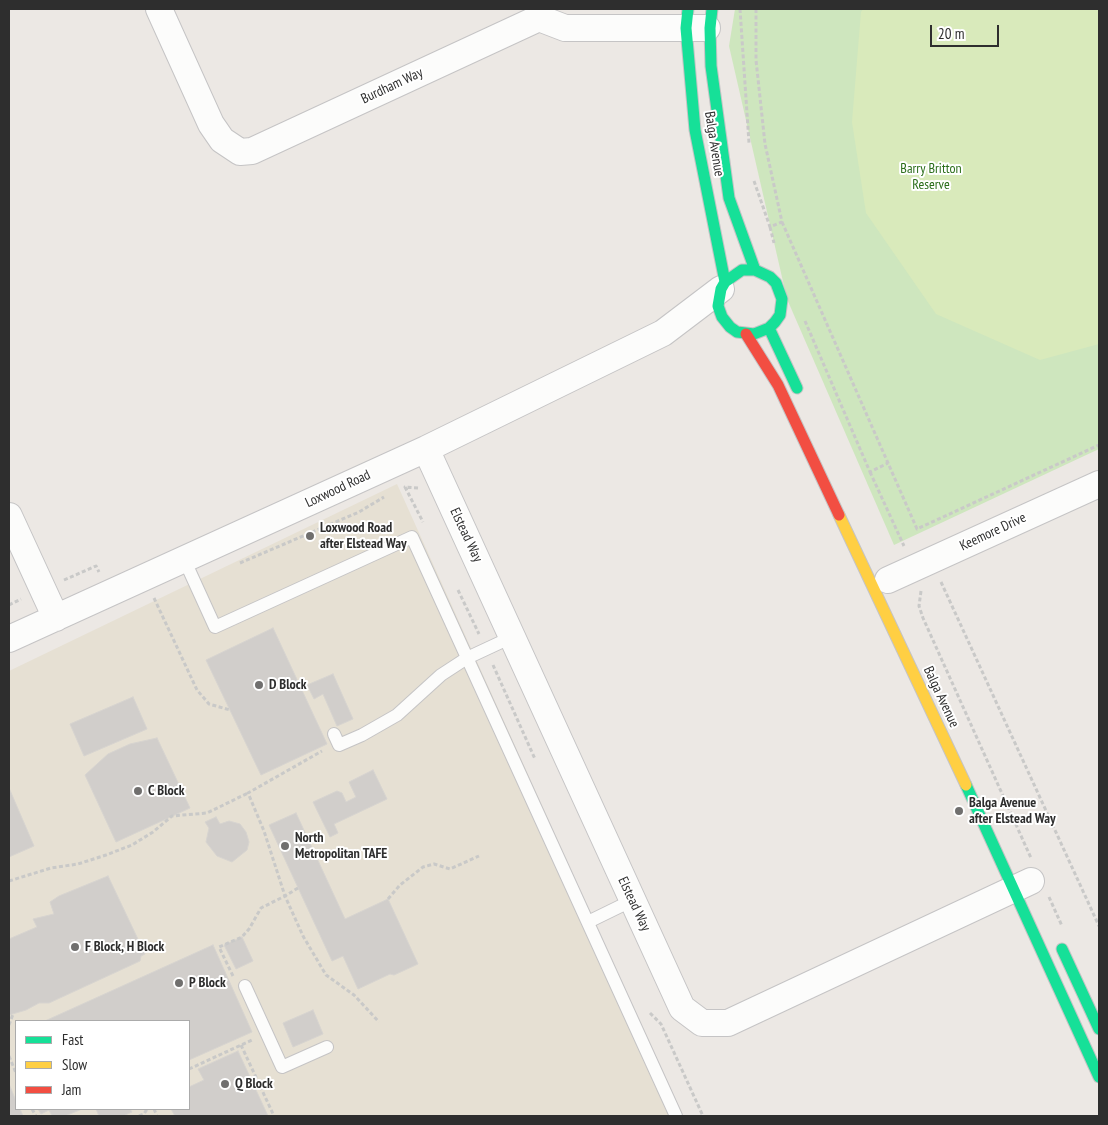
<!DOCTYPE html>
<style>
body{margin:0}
#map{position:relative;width:1108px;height:1125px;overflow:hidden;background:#ece8e4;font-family:"PT Sans Narrow",sans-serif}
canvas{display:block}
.frame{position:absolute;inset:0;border:10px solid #2e2e2e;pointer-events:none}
.legend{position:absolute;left:15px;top:1020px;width:175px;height:90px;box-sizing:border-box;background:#fff;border:1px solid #ababab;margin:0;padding:6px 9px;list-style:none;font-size:15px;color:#2e2e2e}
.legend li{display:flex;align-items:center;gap:10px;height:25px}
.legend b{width:25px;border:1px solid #ababab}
.scale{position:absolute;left:930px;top:25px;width:69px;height:22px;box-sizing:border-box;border:2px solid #2e2e2e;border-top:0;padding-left:6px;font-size:15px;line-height:18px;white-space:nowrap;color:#2e2e2e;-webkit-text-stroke:4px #fff;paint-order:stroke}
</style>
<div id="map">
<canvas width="1108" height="1125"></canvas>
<div class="frame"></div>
<ul class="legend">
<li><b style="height:6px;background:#16e098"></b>Fast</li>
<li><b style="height:6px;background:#ffcf43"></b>Slow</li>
<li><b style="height:6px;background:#f24e42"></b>Jam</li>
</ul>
<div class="scale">20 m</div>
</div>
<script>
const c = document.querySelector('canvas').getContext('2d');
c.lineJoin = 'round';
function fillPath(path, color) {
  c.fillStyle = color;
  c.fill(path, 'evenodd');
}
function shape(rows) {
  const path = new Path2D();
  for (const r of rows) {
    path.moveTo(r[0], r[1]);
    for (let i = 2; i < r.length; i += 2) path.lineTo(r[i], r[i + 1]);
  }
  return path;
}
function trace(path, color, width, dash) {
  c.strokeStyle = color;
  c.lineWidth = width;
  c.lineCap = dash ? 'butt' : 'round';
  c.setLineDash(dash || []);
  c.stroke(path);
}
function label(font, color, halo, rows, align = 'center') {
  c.font = font + ' "PT Sans Narrow",sans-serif';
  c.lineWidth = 4;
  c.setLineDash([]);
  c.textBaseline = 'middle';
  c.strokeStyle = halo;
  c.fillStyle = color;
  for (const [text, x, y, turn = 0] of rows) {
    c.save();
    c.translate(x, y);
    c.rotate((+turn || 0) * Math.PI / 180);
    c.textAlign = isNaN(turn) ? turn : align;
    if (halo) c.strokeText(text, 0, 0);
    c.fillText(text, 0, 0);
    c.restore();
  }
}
const education = shape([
 [397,484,682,1116,9,1116,9,671],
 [16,1021,189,1021,189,1109,16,1109]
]);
const green = shape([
 [735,9,1099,9,1099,449,894,545,787,299,729,46]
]);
const pitch = shape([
 [863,9,1099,9,1099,344,1040,360,936,314,866,213,852,122,861,12]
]);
const building = shape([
 [273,628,327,744,261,775,206,660,273,628],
 [333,674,353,719,337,726,323,694,314,699,307,685,333,674],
 [133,697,147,729,84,756,70,724,133,697],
 [157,738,190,808,116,842,85,775,108,754,130,744,157,738],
 [373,770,387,799,334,824,338,833,330,837,313,802,337,791,342,793,346,802,356,797,349,782,373,770],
 [9,788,34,846,9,857,9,788],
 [296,813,345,919,388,899,418,964,394,975,390,974,358,989,343,956,332,961,269,825,296,813],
 [216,817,220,824,229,821,240,824,246,832,249,842,247,850,232,862,217,856,206,842,209,828,205,822,216,817],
 [108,876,145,954,141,956,140,961,49,1003,39,1003,26,1010,9,1015,9,939,37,927,33,919,54,914,50,902,59,896,108,876],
 [242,937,253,961,236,969,224,945,242,937],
 [213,945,252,1032,189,1060,189,1021,45,1021,213,945],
 [313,1010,323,1034,293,1047,283,1023,313,1010],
 [238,1051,268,1116,175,1116,171,1109,189,1109,189,1087,204,1080,198,1069,238,1051],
 [9,1084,16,1101,16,1109,20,1109,23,1116,9,1116,9,1084],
 [38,1109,82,1109,65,1116,52,1116,49,1110,41,1114,38,1109],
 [96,1109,130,1109,132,1112,123,1116,99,1116,96,1109]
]);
const path = shape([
 [740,9,749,143],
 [754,181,770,227,782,222,765,144,756,60,756,9],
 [782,222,917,529,1099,445],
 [770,227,774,243],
 [805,321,870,472,888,463],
 [870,472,904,546],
 [418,488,405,487,423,522],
 [240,563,359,512,384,497],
 [64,580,96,566,99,572],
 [941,582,1099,926],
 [458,590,479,634],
 [921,591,919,606,923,618,1031,858],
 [154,598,197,690,209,704,230,710],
 [9,605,21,599],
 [493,665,535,759],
 [9,881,51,868,78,864,106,855,132,845,153,832,172,816,207,813,248,793],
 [298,888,285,896,303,936,326,975,354,995,379,1022],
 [1049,897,1062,926],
 [388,899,400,885,423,867,434,864,450,869,479,856],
 [233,976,219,947,242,937,249,929,261,908,285,896,264,831,248,793,322,751],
 [650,1013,661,1024,703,1116],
 [9,1025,13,1014],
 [241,1045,274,1116],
 [9,1056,16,1073],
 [189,1069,252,1040],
 [32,1109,36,1116],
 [154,1109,157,1116],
 [139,1116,144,1114,147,1109]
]);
const lane = shape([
 [184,559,215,627,412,537,676,1116],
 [334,734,339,745,362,735,397,715,441,675,467,658,512,637],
 [588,922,633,900],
 [245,986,282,1067,327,1047]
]);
const street = shape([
 [159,9,211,124,222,140,240,152,252,151,539,18,565,28,707,28],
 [426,449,682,1008,702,1023,728,1023,1031,881],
 [9,516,56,618],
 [888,580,1099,484],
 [9,639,426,449,663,333,721,289]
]);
const fast = shape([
 [688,9,686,28,695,130,725,282],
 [712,9,710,28,711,66,729,198,755,270],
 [742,270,755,270,770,277,776,283,782,299,780,315,775,322,769,328,754,334,737,332,730,327,722,317,718,306,721,289,725,282,742,270],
 [769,328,797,388],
 [966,785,1099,1077],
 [1062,949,1099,1029]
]);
const slow = shape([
 [839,515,966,785]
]);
const jam = shape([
 [746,334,778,385,839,515]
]);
const markers = [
 [310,536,5,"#706f6e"],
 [259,685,5,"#706f6e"],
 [138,791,5,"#706f6e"],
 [959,811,5,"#706f6e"],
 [285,846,5,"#706f6e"],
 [75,947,5,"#706f6e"],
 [179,983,5,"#706f6e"],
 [225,1084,5,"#706f6e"]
];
const streetNames = [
 ["Burdham Way",392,86,-25],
 ["Balga Avenue",714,144,81],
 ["Loxwood Road",338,489,-25],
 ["Keemore Drive",993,532,-25],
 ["Elstead Way",466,535,65],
 ["Balga Avenue",941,697,65],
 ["Elstead Way",634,904,65]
];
const parkNames = [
 ["Barry Britton",931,169],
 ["Reserve",931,185]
];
const poiNames = [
 ["Loxwood Road",320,528],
 ["after Elstead Way",320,544],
 ["D Block",269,685],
 ["C Block",148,791],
 ["Balga Avenue",969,803],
 ["after Elstead Way",969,819],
 ["North",295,838],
 ["Metropolitan TAFE",295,854],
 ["F Block, H Block",85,947],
 ["P Block",189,983],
 ["Q Block",235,1084]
];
fillPath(education, '#e6e0d3');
fillPath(green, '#cee6be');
fillPath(pitch, '#d9eabb');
fillPath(building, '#d1cecb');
trace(building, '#d7d4d0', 1);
trace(lane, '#c5c4c5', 14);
trace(street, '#c5c4c5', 28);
trace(fast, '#c5c4c5', 13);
trace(slow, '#c5c4c5', 13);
trace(jam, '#c5c4c5', 13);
trace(path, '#c9c9c8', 3, [4, 2.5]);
trace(lane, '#fcfcfb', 12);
trace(street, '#fcfcfb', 26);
trace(fast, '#16e098', 11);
trace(slow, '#ffcf43', 11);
trace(jam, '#f24e42', 11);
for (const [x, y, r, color] of markers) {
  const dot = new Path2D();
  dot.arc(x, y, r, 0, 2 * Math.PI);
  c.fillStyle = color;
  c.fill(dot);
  trace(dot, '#fff', 2);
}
label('14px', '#2e2e2e', '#fff', streetNames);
label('14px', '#2c6e1b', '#fff', parkNames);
label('bold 14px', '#2e2e2e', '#fff', poiNames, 'left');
</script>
